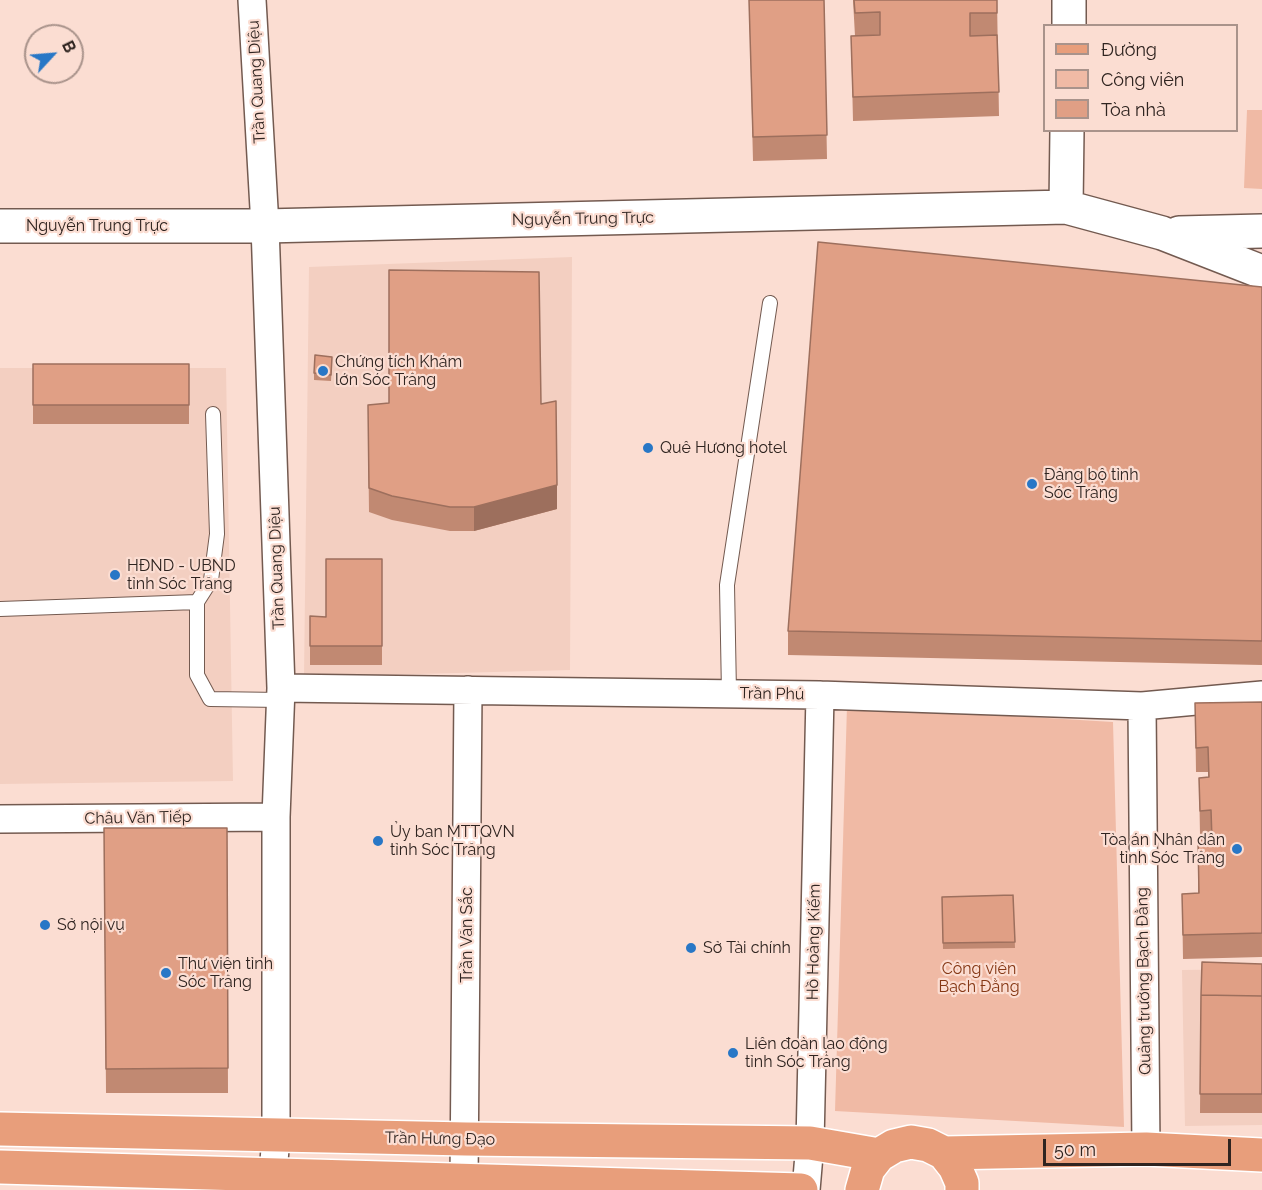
<!DOCTYPE html>
<meta charset="utf-8">
<style>
body{margin:0}
#map{position:relative;width:1262px;height:1190px;overflow:hidden;background:#fbddd2;font-family:Raleway,sans-serif}
canvas{display:block}
.legend{position:absolute;left:1043px;top:24px;width:195px;height:108px;box-sizing:border-box;background:#fbddd2;border:2px solid #a9938b;margin:0;padding:8px 10px;list-style:none;font-size:18px;color:#2f2420}
.legend li{display:flex;align-items:center;gap:12px;height:30px}
.legend b{width:30px;border:2px solid #a9938b}
.north{position:absolute;left:24px;top:24px;width:60px;height:60px;box-sizing:border-box;background:#fbddd2;border:2px solid #a9938b;border-radius:50%;rotate:64deg;font-size:16px;font-weight:700;line-height:24px;text-align:center;color:#2f2420}
.north::after{content:'';display:block;margin:auto;width:21px;height:27px;background:#2877c6;clip-path:polygon(50% 0,100% 100%,50% 72%,0 100%)}
.scale{position:absolute;left:1043px;top:1139px;width:188px;height:27px;box-sizing:border-box;border:3px solid #2f2420;border-top:0;padding-left:8px;font-size:18px;line-height:21px;white-space:nowrap;color:#2f2420;-webkit-text-stroke:4px #fbddd2;paint-order:stroke}
</style>
<div id="map">
<canvas width="1262" height="1190"></canvas>
<ul class="legend">
<li><b style="height:8px;background:#e89e7b"></b>Đường</li>
<li><b style="height:16px;background:#f0baa5"></b>Công viên</li>
<li><b style="height:16px;background:#e09f85"></b>Tòa nhà</li>
</ul>
<div class="north">B</div>
<div class="scale">50 m</div>
</div>
<script>
const c = document.querySelector('canvas').getContext('2d');
c.lineJoin = 'round';
function fillPath(path, color) {
  c.fillStyle = color;
  c.fill(path, 'evenodd');
}
function shape(rows) {
  const path = new Path2D();
  for (const r of rows) {
    path.moveTo(r[0], r[1]);
    for (let i = 2; i < r.length; i += 2) path.lineTo(r[i], r[i + 1]);
  }
  return path;
}
function trace(path, color, width, dash) {
  c.strokeStyle = color;
  c.lineWidth = width;
  c.lineCap = dash ? 'butt' : 'round';
  c.setLineDash(dash || []);
  c.stroke(path);
}
function label(font, color, halo, rows, align = 'center') {
  c.font = font + ' Raleway,sans-serif';
  c.lineWidth = 4.5;
  c.setLineDash([]);
  c.textBaseline = 'middle';
  c.strokeStyle = halo;
  c.fillStyle = color;
  for (const [text, x, y, turn = 0] of rows) {
    c.save();
    c.translate(x, y);
    c.rotate((+turn || 0) * Math.PI / 180);
    c.textAlign = isNaN(turn) ? turn : align;
    if (halo) c.strokeText(text, 0, 0);
    c.fillText(text, 0, 0);
    c.restore();
  }
}
const built = shape([
 [572,257,570,670,304,677,309,267],
 [0,368,226,368,233,781,0,784],
 [1262,969,1262,1125,1185,1126,1182,970]
]);
const green = shape([
 [1247,110,1262,110,1262,189,1244,188],
 [847,706,1113,722,1124,1127,835,1111]
]);
const lane = shape([
 [213,414,217,534,211,580,197,602,197,675,210,699,281,700],
 [0,609,197,602],
 [729,693,727,585,770,303]
]);
const street = shape([
 [252,0,265,226,281,688,276,817,276,1136,273,1174],
 [281,688,820,695,1142,706,1262,695],
 [1142,706,1146,1149],
 [0,819,276,817],
 [464,1181,468,690],
 [806,1190,810,1143,820,695]
]);
const secondary = shape([
 [1069,26,1069,0],
 [1066,207,1067,130],
 [0,226,265,226,1066,207,1162,233,1262,272],
 [1179,233,1262,231]
]);
const primary = shape([
 [0,1129,466,1139,810,1143,879,1155],
 [944,1153,1146,1149,1262,1155],
 [0,1167,801,1190],
 [862,1190,868,1169,879,1155,894,1146,911,1142,928,1145,944,1153,955,1167,962,1183,962,1190]
]);
const wall = shape([
 [749,0,824,0,827,159,753,161],
 [853,0,997,0,999,116,853,121,851,36,855,36],
 [1262,287,1262,665,788,655,788,631],
 [332,363,331,381,314,380,314,373],
 [33,364,189,364,189,424,33,424],
 [541,404,557,509,474,531,450,531,392,520,369,512,368,429],
 [382,559,382,665,310,665,310,616,326,617],
 [1262,702,1262,957,1183,959,1182,894,1198,893,1198,840,1211,840,1211,834,1200,835,1199,778,1208,778,1208,772,1196,772,1195,703],
 [104,828,227,828,228,1093,106,1093],
 [1013,895,1015,948,943,949,942,897],
 [1262,964,1262,1113,1200,1113,1201,995]
]);
const shadedWall = shape([
 [557,485,557,509,474,531,474,507]
]);
const building = shape([
 [749,0,824,0,827,135,753,137,749,0],
 [854,0,997,0,997,13,970,13,970,36,997,35,999,92,853,97,851,36,880,35,880,12,855,13,854,0],
 [818,242,1262,287,1262,641,788,631,818,242],
 [389,270,539,272,541,404,556,401,557,485,474,507,450,507,392,496,369,488,368,405,389,403,389,270],
 [315,355,332,357,331,375,314,373,315,355],
 [33,364,189,364,189,405,33,405,33,364],
 [326,559,382,559,382,646,310,646,310,616,326,617,326,559],
 [1262,702,1262,933,1183,935,1182,894,1199,893,1198,840,1212,840,1211,810,1200,811,1199,778,1209,777,1208,747,1196,748,1195,703,1262,702],
 [104,828,227,828,228,1068,106,1069,104,828],
 [1013,895,1015,942,943,943,942,897,1013,895],
 [1202,962,1262,964,1262,996,1201,995,1202,962],
 [1201,995,1262,996,1262,1094,1200,1094,1201,995]
]);
const markers = [
 [323,371,6,"#2877c6"],
 [648,448,6,"#2877c6"],
 [1032,484,6,"#2877c6"],
 [115,575,6,"#2877c6"],
 [378,841,6,"#2877c6"],
 [1237,849,6,"#2877c6"],
 [45,925,6,"#2877c6"],
 [691,948,6,"#2877c6"],
 [166,973,6,"#2877c6"],
 [733,1053,6,"#2877c6"]
];
const streetNames = [
 ["Trần Quang Diệu",257,82,-93],
 ["Nguyễn Trung Trực",583,219,-1],
 ["Nguyễn Trung Trực",97,226],
 ["Trần Quang Diệu",277,568,-92],
 ["Trần Phú",772,694,1],
 ["Châu Văn Tiếp",138,818,-1],
 ["Trần Văn Sắc",467,935,-90],
 ["Hồ Hoàng Kiếm",814,942,-89],
 ["Quảng trường Bạch Đằng",1144,981,-91],
 ["Trần Hưng Đạo",440,1139,1]
];
const poiNames = [
 ["Chứng tích Khám",335,362],
 ["lớn Sóc Trăng",335,380],
 ["Quê Hương hotel",660,448],
 ["Đảng bộ tỉnh",1044,475],
 ["Sóc Trăng",1044,493],
 ["HĐND - UBND",127,566],
 ["tỉnh Sóc Trăng",127,584],
 ["Ủy ban MTTQVN",390,832],
 ["tỉnh Sóc Trăng",390,850],
 ["Tòa án Nhân dân",1225,840,"right"],
 ["tỉnh Sóc Trăng",1225,858,"right"],
 ["Sở nội vụ",57,925],
 ["Sở Tài chính",703,948],
 ["Thư viện tỉnh",178,964],
 ["Sóc Trăng",178,982],
 ["Liên đoàn lao động",745,1044],
 ["tỉnh Sóc Trăng",745,1062]
];
const parkNames = [
 ["Công viên",979,969],
 ["Bạch Đằng",979,987]
];
fillPath(built, '#f3cfc1');
fillPath(green, '#f0baa5');
trace(lane, '#735a50', 16);
trace(street, '#735a50', 30);
trace(secondary, '#735a50', 36);
trace(primary, '#fff', 36);
trace(lane, '#fff', 14);
trace(street, '#fff', 27);
trace(secondary, '#fff', 33);
trace(primary, '#e89e7b', 33);
fillPath(wall, '#c18972');
fillPath(shadedWall, '#9d6f5d');
fillPath(building, '#e09f85');
trace(building, '#9d6f5d', 1.5);
for (const [x, y, r, color] of markers) {
  const dot = new Path2D();
  dot.arc(x, y, r, 0, 2 * Math.PI);
  c.fillStyle = color;
  c.fill(dot);
  trace(dot, '#fbddd2', 2);
}
label('16px', '#2f2420', '#fbddd2', streetNames);
label('16px', '#2f2420', '#fbddd2', poiNames, 'left');
label('16px', '#853714', '#fbddd2', parkNames);
</script>
